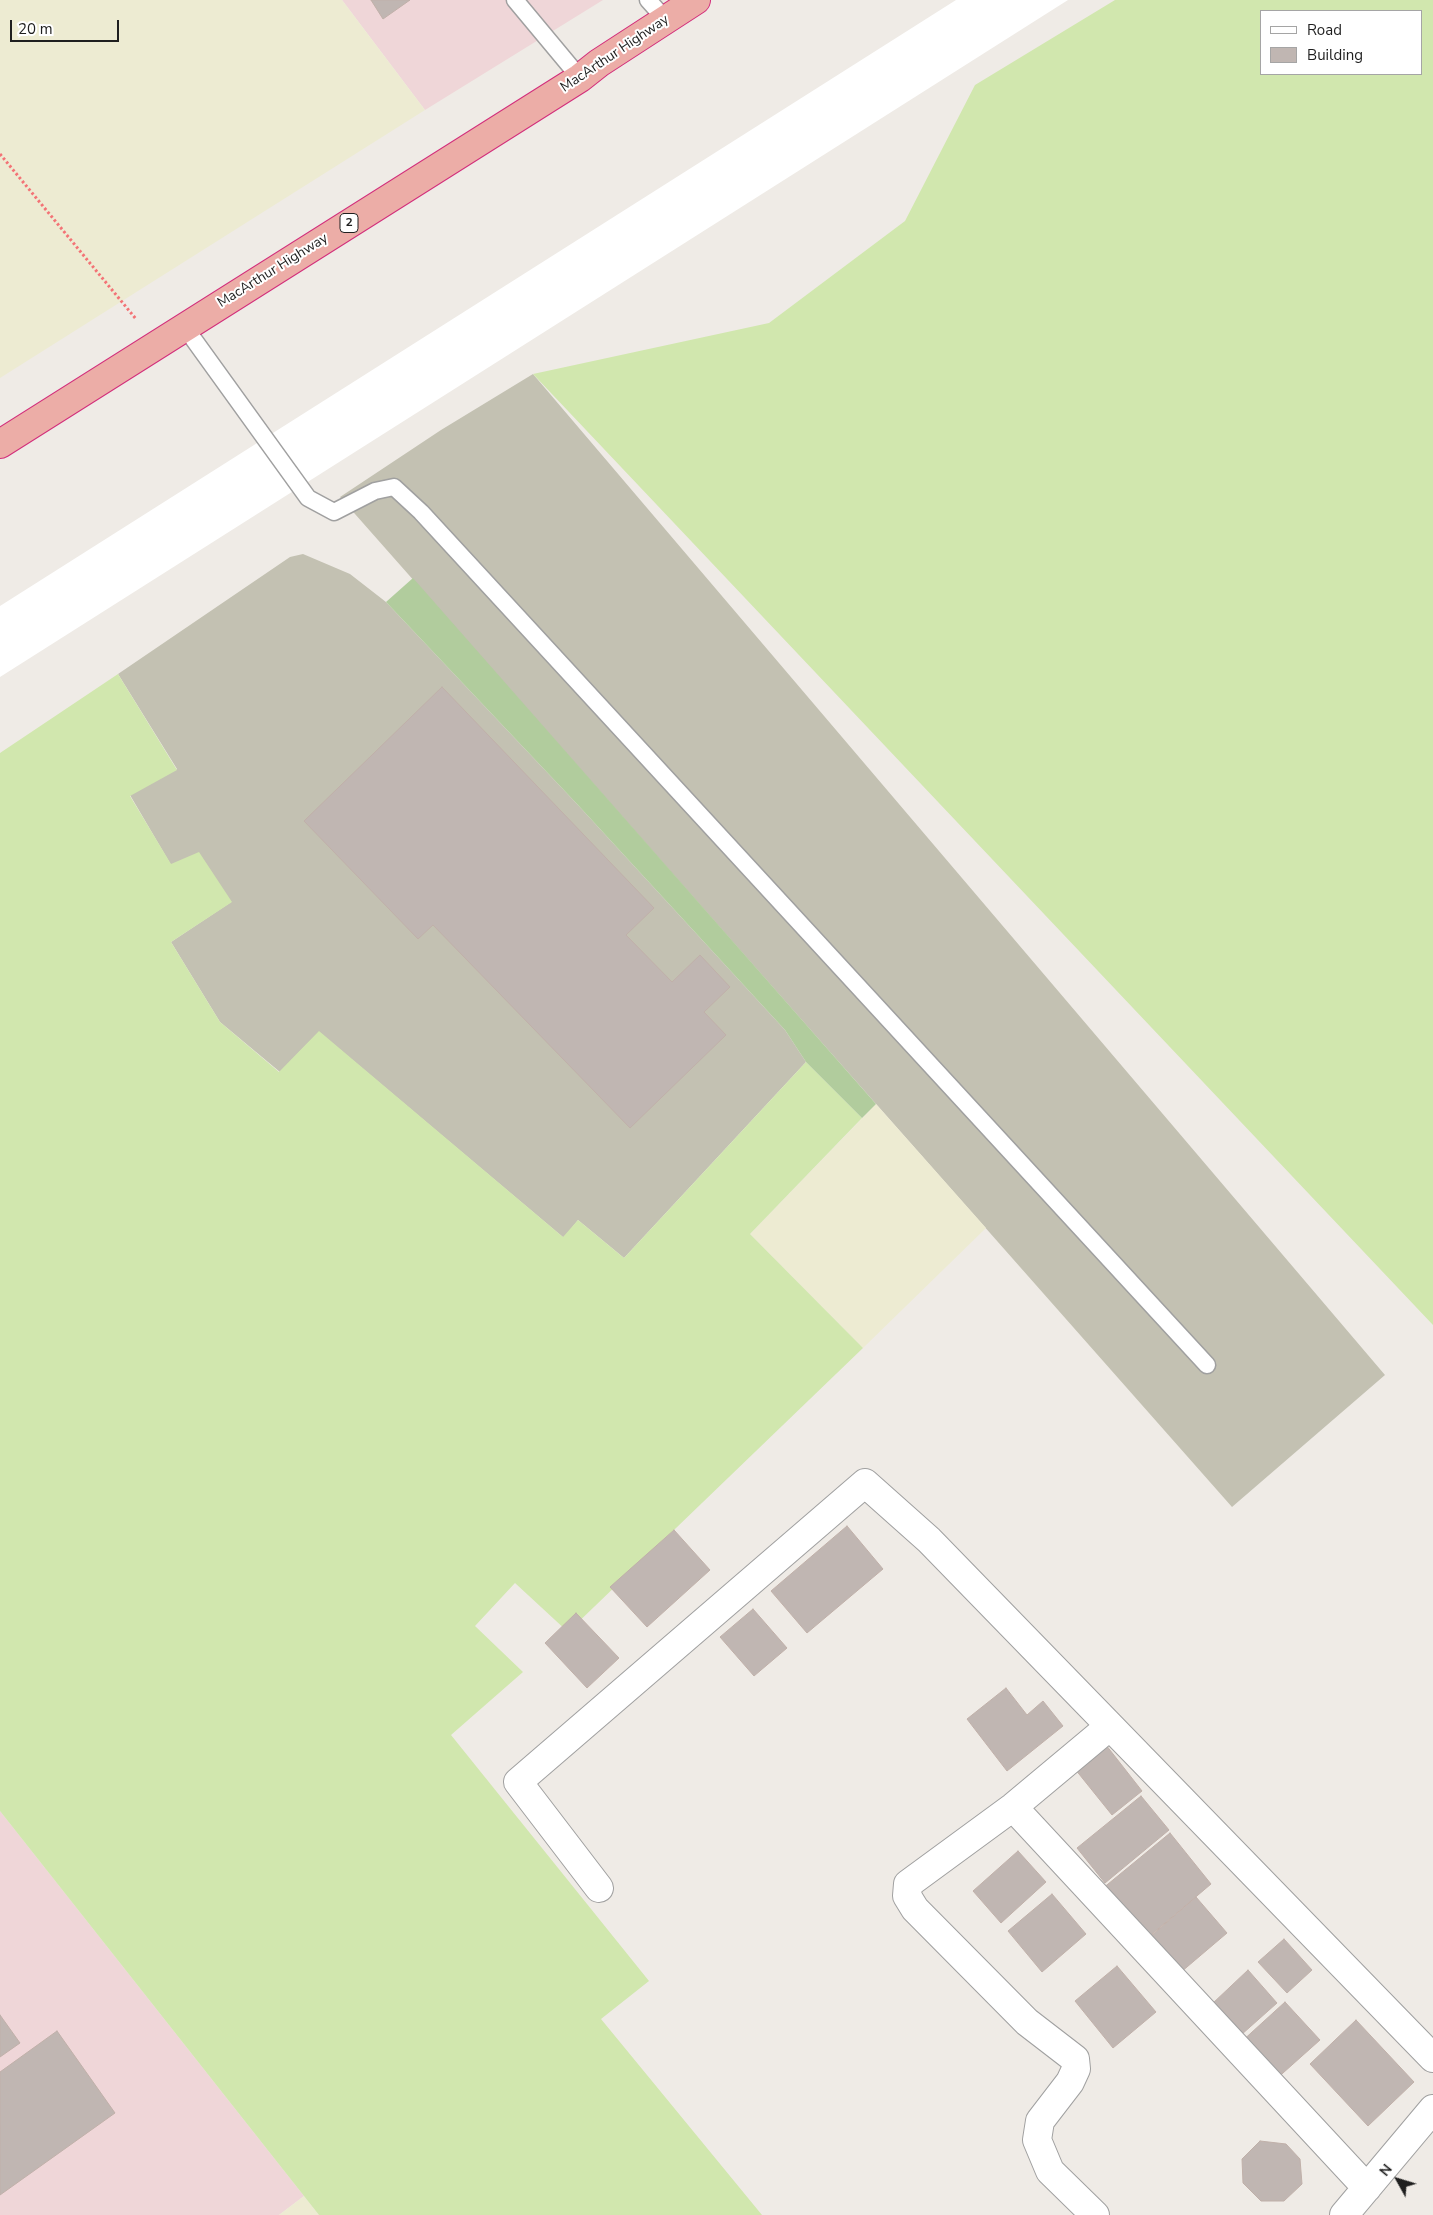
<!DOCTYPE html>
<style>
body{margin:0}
#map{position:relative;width:1433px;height:2215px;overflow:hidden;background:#efebe6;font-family:"Nunito Sans",sans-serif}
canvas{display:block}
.legend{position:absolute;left:1260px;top:10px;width:162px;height:65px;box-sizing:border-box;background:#fff;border:1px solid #a5a5a5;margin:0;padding:6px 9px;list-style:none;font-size:15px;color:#1f1f1f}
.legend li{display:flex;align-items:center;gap:10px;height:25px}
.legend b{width:25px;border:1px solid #a5a5a5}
.north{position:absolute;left:1373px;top:2155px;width:50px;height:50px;-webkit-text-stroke:4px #fff;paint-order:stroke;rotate:309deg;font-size:14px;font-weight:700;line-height:20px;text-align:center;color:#1f1f1f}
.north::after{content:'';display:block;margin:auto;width:18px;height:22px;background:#1f1f1f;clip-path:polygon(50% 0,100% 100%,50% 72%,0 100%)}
.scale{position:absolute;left:10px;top:20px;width:109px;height:22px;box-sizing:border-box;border:2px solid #1f1f1f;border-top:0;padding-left:6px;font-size:15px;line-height:18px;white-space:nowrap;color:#1f1f1f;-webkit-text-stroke:4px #fff;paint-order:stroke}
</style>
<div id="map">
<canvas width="1433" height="2215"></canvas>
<ul class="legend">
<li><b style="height:6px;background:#fff"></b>Road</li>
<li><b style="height:14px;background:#c0b6b2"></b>Building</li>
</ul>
<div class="north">N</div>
<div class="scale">20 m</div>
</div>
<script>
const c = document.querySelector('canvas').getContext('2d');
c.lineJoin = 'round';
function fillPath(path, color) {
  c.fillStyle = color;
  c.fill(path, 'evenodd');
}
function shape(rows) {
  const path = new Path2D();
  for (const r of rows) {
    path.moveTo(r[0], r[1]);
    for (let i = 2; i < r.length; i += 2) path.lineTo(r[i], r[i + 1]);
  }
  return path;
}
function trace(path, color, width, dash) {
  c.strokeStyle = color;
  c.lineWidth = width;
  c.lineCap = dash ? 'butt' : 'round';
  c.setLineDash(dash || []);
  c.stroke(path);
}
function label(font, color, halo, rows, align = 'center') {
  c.font = font + ' "Nunito Sans",sans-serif';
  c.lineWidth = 4;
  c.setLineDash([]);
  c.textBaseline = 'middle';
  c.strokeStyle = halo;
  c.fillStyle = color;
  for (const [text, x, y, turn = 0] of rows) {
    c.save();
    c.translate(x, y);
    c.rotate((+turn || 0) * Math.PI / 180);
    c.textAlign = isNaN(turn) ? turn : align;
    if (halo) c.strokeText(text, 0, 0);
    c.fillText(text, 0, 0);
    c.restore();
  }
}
const commercial = shape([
 [342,0,603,0,425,110],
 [0,1811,304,2196,279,2215,0,2215]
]);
const construction = shape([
 [533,374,1385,1375,1232,1507,340,497,441,430],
 [303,554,350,574,386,602,577,804,785,1030,806,1062,624,1258,578,1220,564,1238,319,1032,280,1072,220,1022,171,942,231,902,171,865,130,795,177,769,118,674,290,557]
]);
const farmland = shape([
 [0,0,342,0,425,110,0,378],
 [876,1104,986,1228,863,1348,750,1234],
 [304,2196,319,2215,279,2215]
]);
const grass = shape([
 [1115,0,1433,0,1433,1325,533,374,769,323,905,221,975,85],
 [1422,11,1422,74,1262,74,1262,11],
 [118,674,177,770,130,796,171,864,199,852,232,902,171,942,220,1022,279,1072,319,1031,563,1237,578,1220,624,1258,806,1062,862,1118,750,1234,863,1348,568,1632,515,1583,475,1626,523,1672,451,1735,649,1981,601,2019,762,2215,319,2215,0,1811,0,753]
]);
const forest = shape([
 [413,578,876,1104,862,1118,806,1062,785,1030,577,804,386,602]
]);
const pier = shape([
 [956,0,1068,0,0,677,0,606]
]);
const building = shape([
 [371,0,410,0,383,19,371,0],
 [442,687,654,908,626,935,672,982,700,955,730,987,704,1012,726,1035,630,1128,433,925,418,939,304,821,442,687],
 [847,1526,883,1569,807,1633,771,1591,847,1526],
 [674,1530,710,1570,647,1627,610,1587,674,1530],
 [753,1609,787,1648,754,1676,720,1637,753,1609],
 [576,1613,619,1658,587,1688,545,1643,576,1613],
 [1006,1688,1027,1715,1043,1701,1063,1726,1007,1771,967,1719,1006,1688],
 [1106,1745,1142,1791,1112,1815,1075,1769,1106,1745],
 [1141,1796,1169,1830,1105,1883,1077,1848,1141,1796],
 [1170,1833,1211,1884,1145,1940,1102,1889,1170,1833],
 [1018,1851,1046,1882,1001,1923,973,1891,1018,1851],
 [1052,1894,1086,1934,1042,1972,1008,1931,1052,1894],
 [1196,1897,1227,1933,1174,1978,1144,1942,1196,1897],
 [1284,1939,1312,1970,1287,1993,1258,1962,1284,1939],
 [1117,1966,1156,2012,1113,2048,1075,2001,1117,1966],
 [1248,1970,1277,2003,1241,2035,1212,2004,1248,1970],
 [1285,2002,1320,2040,1274,2081,1240,2043,1285,2002],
 [0,2015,20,2043,0,2057,0,2015],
 [1356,2020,1414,2082,1368,2126,1310,2064,1356,2020],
 [57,2031,115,2113,0,2195,0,2072,57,2031],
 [1260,2141,1286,2144,1300,2159,1302,2184,1284,2201,1261,2201,1243,2183,1242,2159,1260,2141]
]);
const path = shape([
 [0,154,136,319]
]);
const service = shape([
 [515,0,580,78],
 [648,0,665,19],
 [184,326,308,498,334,512,375,491,394,487,421,512,1207,1365]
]);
const minor = shape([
 [1013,1807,1367,2188],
 [599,1888,518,1782,865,1483,929,1540,1433,2058],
 [1095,2215,1050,2171,1037,2140,1040,2121,1070,2082,1076,2069,1075,2059,1027,2022,915,1909,907,1896,908,1884,1013,1807,1110,1726],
 [1344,2215,1433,2109]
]);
const trunk = shape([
 [0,444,580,78,599,63,696,0]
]);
const shields = [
 [349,223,18]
];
const shieldNames = [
 ["2",349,223]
];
const streetNames = [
 ["MacArthur Highway",615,54,-34],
 ["MacArthur Highway",273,271,-32]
];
fillPath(commercial, '#efd6d8');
fillPath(construction, '#c3c1b2');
fillPath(farmland, '#edebd2');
fillPath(grass, '#d1e7ae');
fillPath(forest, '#b1cc9d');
fillPath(pier, '#fff');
fillPath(building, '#c0b6b2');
trace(building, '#c0b0a9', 1);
trace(service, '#a0a0a0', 19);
trace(minor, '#a0a0a0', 30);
trace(trunk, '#d22e7b', 30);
trace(path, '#f37376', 3, [2.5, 2.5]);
trace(service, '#fff', 16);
trace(minor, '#fff', 28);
trace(trunk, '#ecada7', 28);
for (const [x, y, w] of shields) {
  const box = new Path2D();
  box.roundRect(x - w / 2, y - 9.5, w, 19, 4);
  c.fillStyle = '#fff';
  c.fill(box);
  trace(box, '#1f1f1f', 1);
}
label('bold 12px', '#1f1f1f', null, shieldNames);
label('14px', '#1f1f1f', '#fff', streetNames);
</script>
